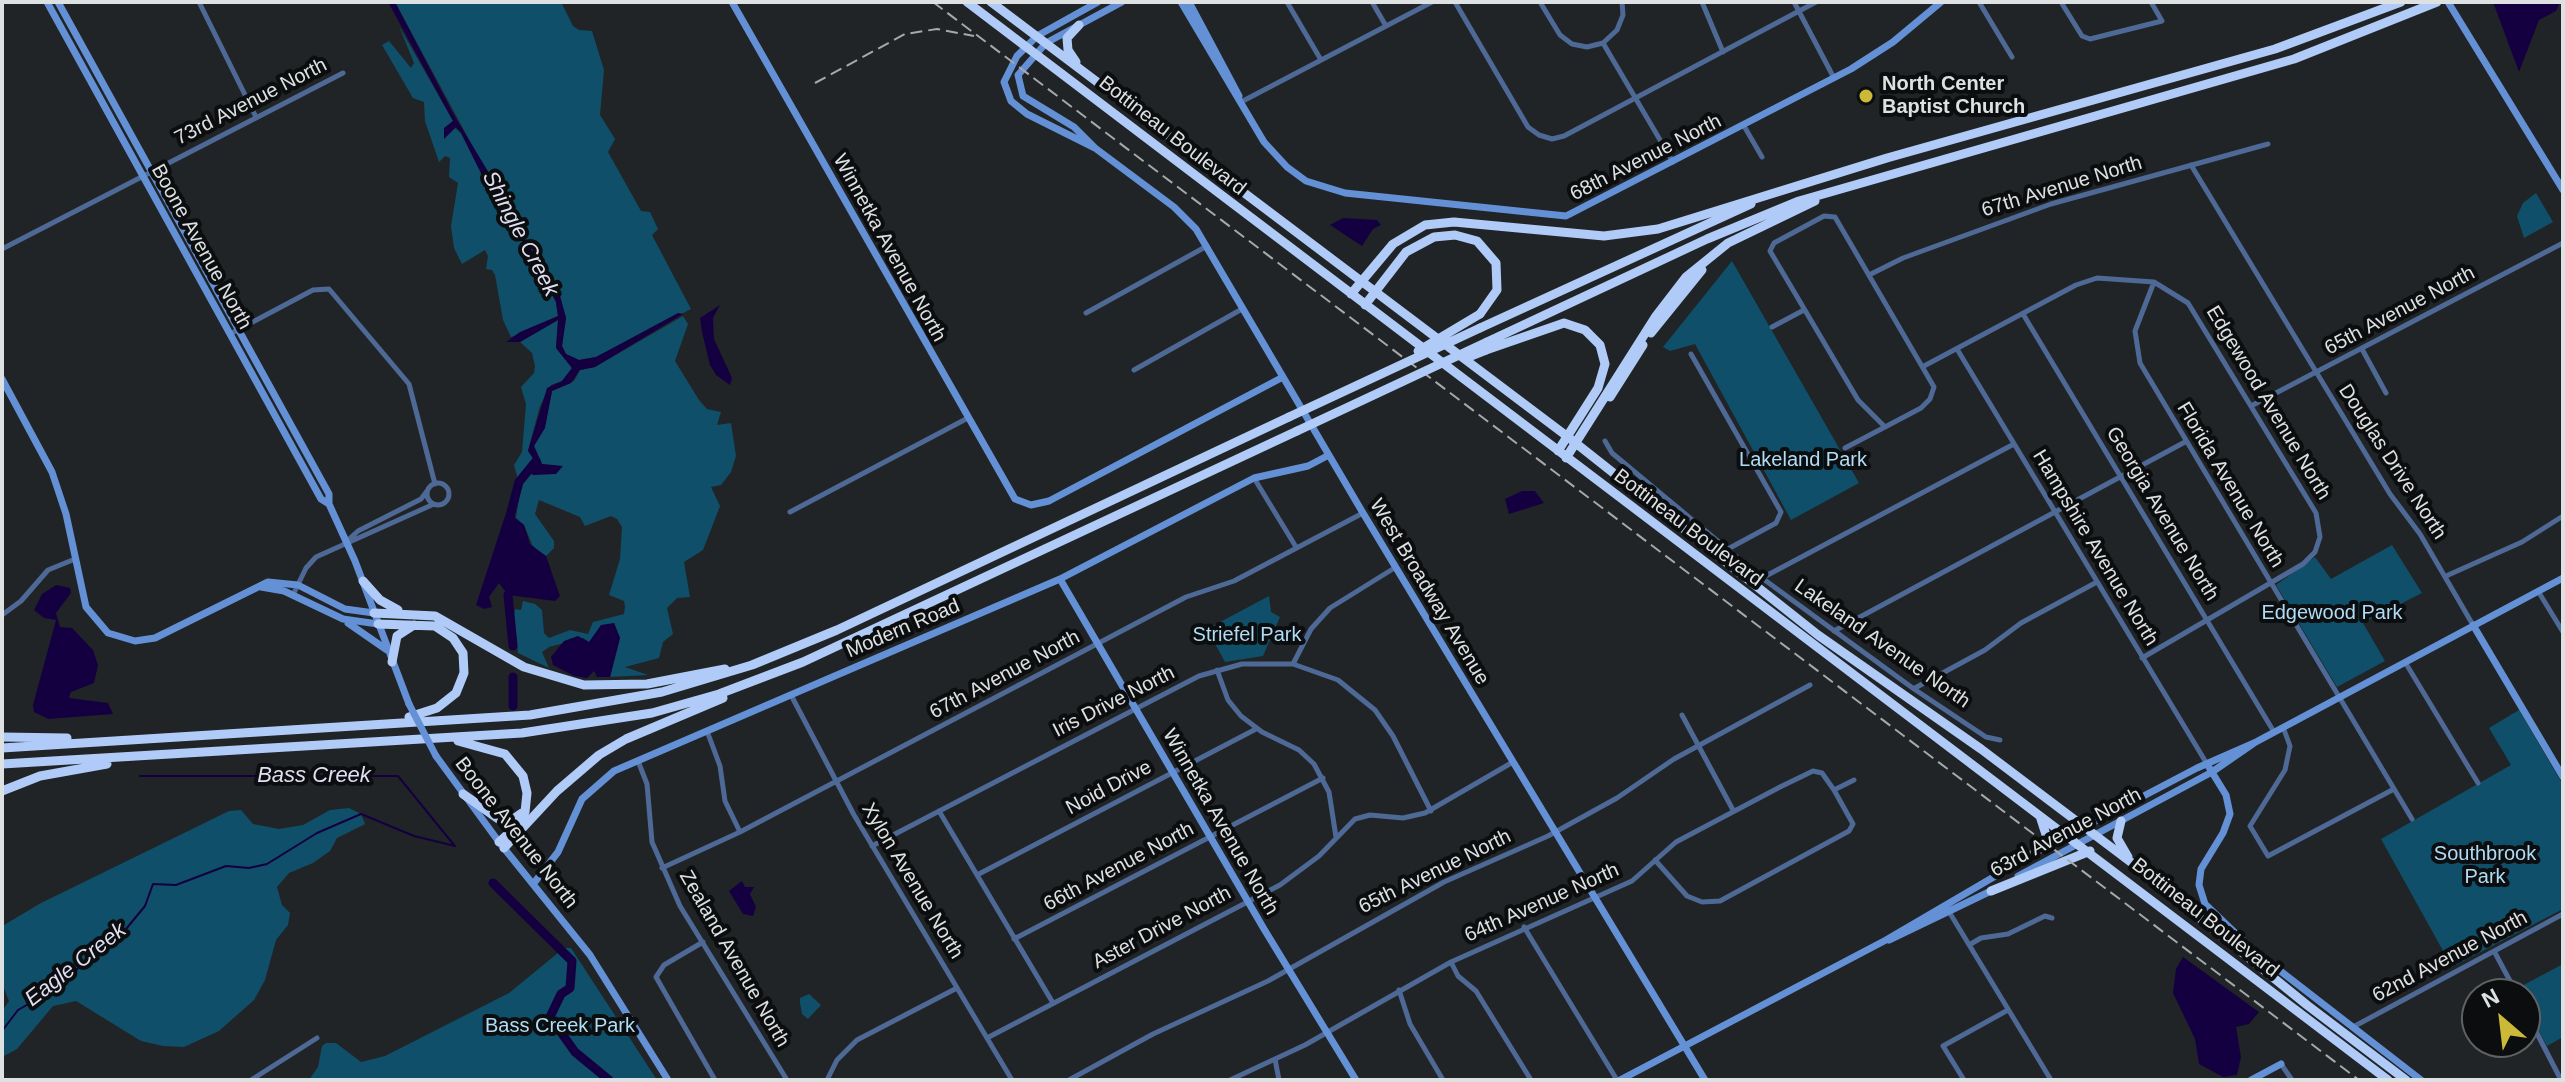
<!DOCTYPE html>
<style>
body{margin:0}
#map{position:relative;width:2565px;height:1082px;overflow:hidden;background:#202426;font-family:Helvetica,sans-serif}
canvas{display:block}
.frame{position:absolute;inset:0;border:4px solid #dee1e2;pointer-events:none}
.north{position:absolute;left:2461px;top:978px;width:80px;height:80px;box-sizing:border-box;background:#0b0d0e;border:2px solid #5f6263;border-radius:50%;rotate:332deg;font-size:22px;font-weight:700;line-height:32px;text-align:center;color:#dee1e2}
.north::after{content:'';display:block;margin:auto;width:28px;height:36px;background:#cdb938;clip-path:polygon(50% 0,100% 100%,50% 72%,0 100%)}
</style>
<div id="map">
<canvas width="2565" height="1082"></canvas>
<div class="frame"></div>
<div class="north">N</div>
</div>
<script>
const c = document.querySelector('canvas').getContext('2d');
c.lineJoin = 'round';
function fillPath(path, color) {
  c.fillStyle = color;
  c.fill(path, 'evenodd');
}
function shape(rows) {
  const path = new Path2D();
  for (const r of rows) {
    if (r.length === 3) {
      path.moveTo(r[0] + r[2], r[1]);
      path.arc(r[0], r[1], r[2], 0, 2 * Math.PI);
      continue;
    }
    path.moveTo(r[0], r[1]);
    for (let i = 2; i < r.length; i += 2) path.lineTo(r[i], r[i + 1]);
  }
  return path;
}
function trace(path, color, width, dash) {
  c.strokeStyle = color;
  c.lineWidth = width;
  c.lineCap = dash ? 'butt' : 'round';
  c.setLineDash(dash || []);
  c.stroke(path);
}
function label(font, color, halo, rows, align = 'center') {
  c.font = font + ' Helvetica,sans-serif';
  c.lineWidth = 8;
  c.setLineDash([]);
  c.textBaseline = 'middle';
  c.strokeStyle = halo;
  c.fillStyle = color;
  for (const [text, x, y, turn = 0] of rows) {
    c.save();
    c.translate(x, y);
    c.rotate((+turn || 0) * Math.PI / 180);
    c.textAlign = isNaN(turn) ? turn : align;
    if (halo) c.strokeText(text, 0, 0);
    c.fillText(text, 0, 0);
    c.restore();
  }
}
const green = shape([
 [395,2,561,2,573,26,579,30,592,31,604,70,600,115,615,139,608,152,641,211,650,212,658,229,652,235,691,309,596,357,579,360,566,354,562,346,566,318,560,296,526,241,521,230,523,227,509,214],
 [399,26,453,121,450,124,461,133,494,199,514,226,555,297,558,316,529,331,511,337,503,320,495,275,492,270,486,269,488,256,485,250,462,264,454,248,451,226,458,183,449,177,450,158,445,156,439,162,425,121,424,102,413,98,382,45,389,41,411,68,414,63],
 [2536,193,2553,222,2524,238,2517,216,2523,203],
 [1732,261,1859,483,1791,520,1695,344,1670,351,1663,347],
 [683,316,688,324,675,361,699,400,707,409,721,412,717,425,731,423,736,456,731,472,721,485,711,487,720,506,703,550,684,562,690,597,677,598,667,608,673,634,663,642,659,658,625,667,648,675,610,677,620,638,614,623,589,642,583,638,549,647,542,652,549,668,518,653,514,615,515,609,521,610,523,601,535,604,542,610,544,633,549,638,570,630,588,634,593,622,624,614,625,607,624,601,609,595,620,559,622,527,617,519,611,516,585,526,580,517,539,500,535,514,554,541,554,548,546,556,534,549,524,525,516,518,521,483,530,471,533,475,559,466,542,464,534,446,546,421,552,391,574,381,580,370,595,367],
 [558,320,556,348,572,368,562,381,551,385,540,406,528,450,534,460,518,479,514,465,522,452,526,404,521,387,534,373,535,366,532,353,520,342],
 [2392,545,2422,593,2363,623,2385,661,2337,687,2276,585,2315,557,2331,579],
 [1269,596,1271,612,1280,617,1263,656,1225,662,1207,629],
 [2519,710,2563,785,2563,909,2452,967,2381,839,2511,765,2489,728],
 [349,808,361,814,365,824,337,838,330,851,313,863,289,873,277,887,282,905,290,913,288,925,276,940,265,980,254,1000,219,1031,184,1047,163,1046,141,1041,76,1001,53,1006,17,1049,2,1057,2,1011,9,1001,2,983,4,925,41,903,229,811,241,810,253,824,279,829,303,825,330,810],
 [564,948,571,948,657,1080,309,1080,318,1067,322,1046,326,1043,336,1043,361,1062,385,1056,509,993],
 [2563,964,2563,1037,2547,1046,2525,1005,2525,994,2519,994,2516,989],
 [809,994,821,1005,808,1019,802,1014,800,1003,800,998]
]);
const water = shape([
 [388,2,395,2,454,115,498,188,509,213,524,228,521,230,526,241,560,296,566,318,562,346,566,354,579,360,596,357,678,313,683,314,595,367,580,370,571,383,552,391,545,428,534,446,542,464,563,466,556,474,533,475,526,468,534,460,528,451,547,388,562,381,572,368,556,348,558,320,520,342,506,342,520,332,558,316,556,302,514,226,494,199,461,133,456,127,444,139,444,128,453,121],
 [2493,2,2560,2,2556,11,2539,20,2519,72],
 [1343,218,1377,220,1381,225,1373,229,1362,246,1330,225],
 [720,305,713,318,714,339,732,378,730,385,716,375,710,365,702,332,700,318],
 [1522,491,1535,491,1544,503,1509,514,1505,499],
 [505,516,515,518,524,525,530,544,546,556,560,596,555,601,508,595,499,583,489,597,492,607,484,609,476,605],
 [56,585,70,588,71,593,56,613,60,627,72,628,93,650,98,665,94,683,71,692,69,698,108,703,113,714,48,719,34,712,33,705,56,620,44,618,34,610,42,594],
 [614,623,620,638,610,677,597,677,594,671,587,678,574,676,553,665,551,657,564,641,578,636,589,642,601,625],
 [742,881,745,887,754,887,750,894,756,907,753,916,743,914,729,891],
 [2183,957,2259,1012,2249,1024,2236,1027,2241,1057,2237,1075,2223,1077,2199,1064,2195,1039,2173,993,2176,969]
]);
const stream = shape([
 [140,776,398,776,454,845],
 [2,1031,18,1010,39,998,50,985,71,974,126,929,145,906,153,884,176,885,226,866,249,868,267,864,317,833,361,814,414,836,455,846]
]);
const river = shape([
 [512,526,510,516,519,482,536,461],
 [513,646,508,595,513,588],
 [513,706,513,677],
 [493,883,572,961,570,988,561,994,550,1017,575,1052,609,1080]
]);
const street = shape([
 [199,2,256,117],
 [1287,2,1321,60],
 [1372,2,1386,26],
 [1455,2,1528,127,1539,135,1552,139,1564,136,1816,2],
 [1540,2,1560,35,1572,44,1587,47,1603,43,1617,30,1623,15,1622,2],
 [1702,2,1723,52],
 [1794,2,1834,78],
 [1979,2,2012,57],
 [2061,2,2082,36,2090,39,2162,21,2151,2],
 [1603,43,1673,162],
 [1241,102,1432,2],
 [1744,126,1762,157],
 [2191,165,2390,494,2420,534,2473,625],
 [2,249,343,73],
 [1869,275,1903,258,2051,204,2268,144],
 [2154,282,2135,331,2140,363,2412,819],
 [1086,313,1207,246],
 [2023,314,2274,732],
 [1772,327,1804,310],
 [230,334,313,290,329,289,409,384,435,484],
 [1957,349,2207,764],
 [2362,349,2386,393],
 [1691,354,1781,512,1776,523,1726,550],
 [1924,366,2076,285,2097,278,2154,282,2188,303,2316,513,2320,537,2315,552,2303,564,2142,658],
 [1134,370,1242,309],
 [2251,406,2563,243],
 [1605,441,1612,453,1762,578,1914,689,1986,737,2000,740],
 [1845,448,1885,427,1921,408,1930,399,1934,387,1835,217,1824,216,1774,243,1770,251,1858,400,1885,427],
 [1254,478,1296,547],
 [438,494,11],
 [790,512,966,419],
 [347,541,358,531,421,499,427,491],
 [2446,576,2522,542,2563,516],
 [1762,578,2014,444],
 [2538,591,2563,632],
 [293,595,306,568,316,557,434,504],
 [2,615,21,601,48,570,75,559],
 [1834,631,2185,442],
 [2405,662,2478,783],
 [1293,664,1338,680,1375,710,1393,736,1431,811],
 [1217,670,1228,700,1241,716,1262,732,1299,750,1314,764,1329,792,1336,837],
 [1915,688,1985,650,2021,623,2097,582],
 [791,695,854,815,1012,1080],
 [1682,715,1733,810],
 [2283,727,2290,746,2285,770,2250,826,2268,856,2394,789],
 [707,731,720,766,725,801,740,832],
 [638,761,647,784,652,842,680,906,787,1080],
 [939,811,1053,1003],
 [872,846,1199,676,1242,664,1293,664,1311,629,1330,608,1396,567],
 [1655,860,1687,896,1702,902,1720,901,1849,831,1853,824,1834,790],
 [662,868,740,832,1186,597,1234,581,1363,513],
 [977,875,1256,729],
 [1948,910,2051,1080],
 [1524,927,1617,1080],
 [1014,939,1323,778],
 [703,942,664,965,656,977,715,1080],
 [1969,945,1981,938,2008,934,2045,916,2052,918],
 [2494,951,2517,994],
 [1451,962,1458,976,1476,991,1531,1080],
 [1399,990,1410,1024,1443,1080],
 [2525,1010,2561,1080],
 [2353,1027,2563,914],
 [987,1038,1280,885,1319,856,1355,819,1370,815,1403,818,1425,813,1513,762],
 [1275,1059,1279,1080],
 [2281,1064,2292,1080],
 [251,1080,317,1038],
 [827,1080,837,1060,857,1040,957,988],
 [1069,1080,1153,1034,1268,981,1444,882,1548,836,1617,798,1674,759,1810,685],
 [1230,1080,1305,1045,1451,962,1632,881,1676,842,1780,787,1813,771,1822,773,1834,790,1854,780],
 [1964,1080,1943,1046,2008,1010]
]);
const secondary = shape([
 [47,2,321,499,329,504],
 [58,2,329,494,329,504,355,561,409,704],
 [732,2,1015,499,1031,505,1049,501,1283,377],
 [1098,2,1037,36,1017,56,1004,82,1011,101,1027,114,1095,148,1174,207,1196,229,1363,513,1705,1080],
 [1181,2,1264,142,1287,167,1306,181,1345,193,1566,216,1851,69,1893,42,1941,2],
 [1189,2,1239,96],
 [2448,2,2563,190],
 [1095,148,1074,127,1023,96,1018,75,1046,43,1122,2],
 [2,379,52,472,66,514,86,607,108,633,135,641,155,638,268,582,298,585,345,609,374,613],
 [1060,579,1264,929,1356,1080],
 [261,587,284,591,343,619,378,624],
 [348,623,387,650],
 [2473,625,2563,777],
 [436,756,499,842,590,955,668,1080],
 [2207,764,2226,795,2230,814,2223,833,2201,869,2199,885,2205,904,2252,949,2421,1080],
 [2018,876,2212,772,2254,743],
 [534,883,558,852,582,799,614,771,1060,579,1254,478,1308,466,1329,455],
 [1889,940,1993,890],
 [1620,1080,1886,940,2033,854,2197,768,2254,743,2563,578],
 [2251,1080,2281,1064]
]);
const highway = shape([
 [967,2,2388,1080],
 [991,2,1568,437,1818,635,1981,749,2132,863,2307,1005,2406,1080],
 [1076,62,1068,50,1067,38,1079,25],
 [1351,294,1393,244,1425,225,1454,222,1604,236,1658,229,1887,158,2275,49,2401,2],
 [1365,305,1406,252,1434,237,1455,235,1477,241,1496,263,1497,290,1480,314],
 [1480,328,1751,204],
 [1651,333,1702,270],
 [1487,342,1707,239,1799,201,2294,59,2437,2],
 [1486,350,1564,323,1585,330,1600,345,1605,364,1598,388,1558,451],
 [1610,397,1643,345],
 [1566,458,1656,316,1686,277,1728,243,1815,201],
 [363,581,380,600,398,610],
 [374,613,435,616,524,667,584,685,647,684,725,669],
 [378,624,435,626,453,638,463,653,464,673,456,693,437,708,409,717],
 [392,662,397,636,414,625],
 [2,737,67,738],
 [458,741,505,754,523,776,527,793,525,812,517,826,499,842],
 [2,748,530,715,662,692,752,665,837,630,1289,417],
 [2,764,522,733,652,713,719,694,803,662,1297,431],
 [2,791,40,776,107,764],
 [463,794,500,820,512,820,522,813],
 [2121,821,2117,838,2128,857],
 [504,848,557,791,599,755,626,739,723,698],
 [2033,854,2048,841,2040,816],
 [1991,891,2090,851]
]);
const rail = shape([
 [933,2,2359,1080],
 [815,83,905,34,937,29,974,36]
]);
const secondaryBridge = shape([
 [409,704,436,756]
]);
const highwayBridge = shape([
 [1418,351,1480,314],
 [1466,358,1486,350],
 [1289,417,1480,328],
 [1297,431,1487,342]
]);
const markers = [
 [1866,96,8,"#cdb938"]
];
const poiNames = [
 ["North Center",1882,84],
 ["Baptist Church",1882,107]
];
const streetNames = [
 ["73rd Avenue North",251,102,-27],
 ["Bottineau Boulevard",1172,136,38],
 ["68th Avenue North",1646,158,-27],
 ["67th Avenue North",2062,187,-17],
 ["Boone Avenue North",201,247,61],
 ["Winnetka Avenue North",889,248,61],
 ["65th Avenue North",2400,311,-28],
 ["Edgewood Avenue North",2268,403,59],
 ["Douglas Drive North",2392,462,57],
 ["Florida Avenue North",2230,485,59],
 ["Georgia Avenue North",2162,514,59],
 ["Bottineau Boulevard",1688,528,37],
 ["Hampshire Avenue North",2095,548,59],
 ["West Broadway Avenue",1429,592,59],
 ["Modern Road",903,629,-23],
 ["Lakeland Avenue North",1882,644,35],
 ["67th Avenue North",1005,675,-28],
 ["Iris Drive North",1114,702,-27],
 ["Noid Drive",1109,788,-28],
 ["Winnetka Avenue North",1220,822,60],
 ["Boone Avenue North",516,833,52],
 ["63rd Avenue North",2066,833,-28],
 ["66th Avenue North",1119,867,-28],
 ["65th Avenue North",1435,872,-26],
 ["Xylon Avenue North",912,881,59],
 ["64th Avenue North",1542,903,-24],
 ["Bottineau Boulevard",2205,918,38],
 ["Aster Drive North",1162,928,-28],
 ["62nd Avenue North",2450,957,-28],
 ["Zealand Avenue North",734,959,60]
];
const parkNames = [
 ["Lakeland Park",1803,460],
 ["Edgewood Park",2332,613],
 ["Striefel Park",1247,635],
 ["Southbrook",2485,854],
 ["Park",2485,877],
 ["Bass Creek Park",560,1026]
];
const waterNames = [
 ["Shingle Creek",520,234,62],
 ["Bass Creek",314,776],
 ["Eagle Creek",76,965,-38]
];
fillPath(green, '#0f4f6a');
fillPath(water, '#140040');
trace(stream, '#140040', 2);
trace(river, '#140040', 9);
trace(street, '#4e6995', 5);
trace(secondary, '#6490d6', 7);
trace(highway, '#b0cbf7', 9);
trace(rail, '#a5a9aa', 2, [12, 6]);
trace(secondaryBridge, '#6490d6', 7);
trace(highwayBridge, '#b0cbf7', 9);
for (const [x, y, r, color] of markers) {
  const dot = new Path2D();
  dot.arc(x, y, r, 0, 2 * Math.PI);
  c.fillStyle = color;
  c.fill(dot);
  trace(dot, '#0b0d0e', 3);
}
label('bold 20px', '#dee1e2', '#0b0d0e', poiNames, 'left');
label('20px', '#dee1e2', '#0b0d0e', streetNames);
label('20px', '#b1dcf5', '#0b0d0e', parkNames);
label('italic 22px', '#dfdff4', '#0b0d0e', waterNames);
</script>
